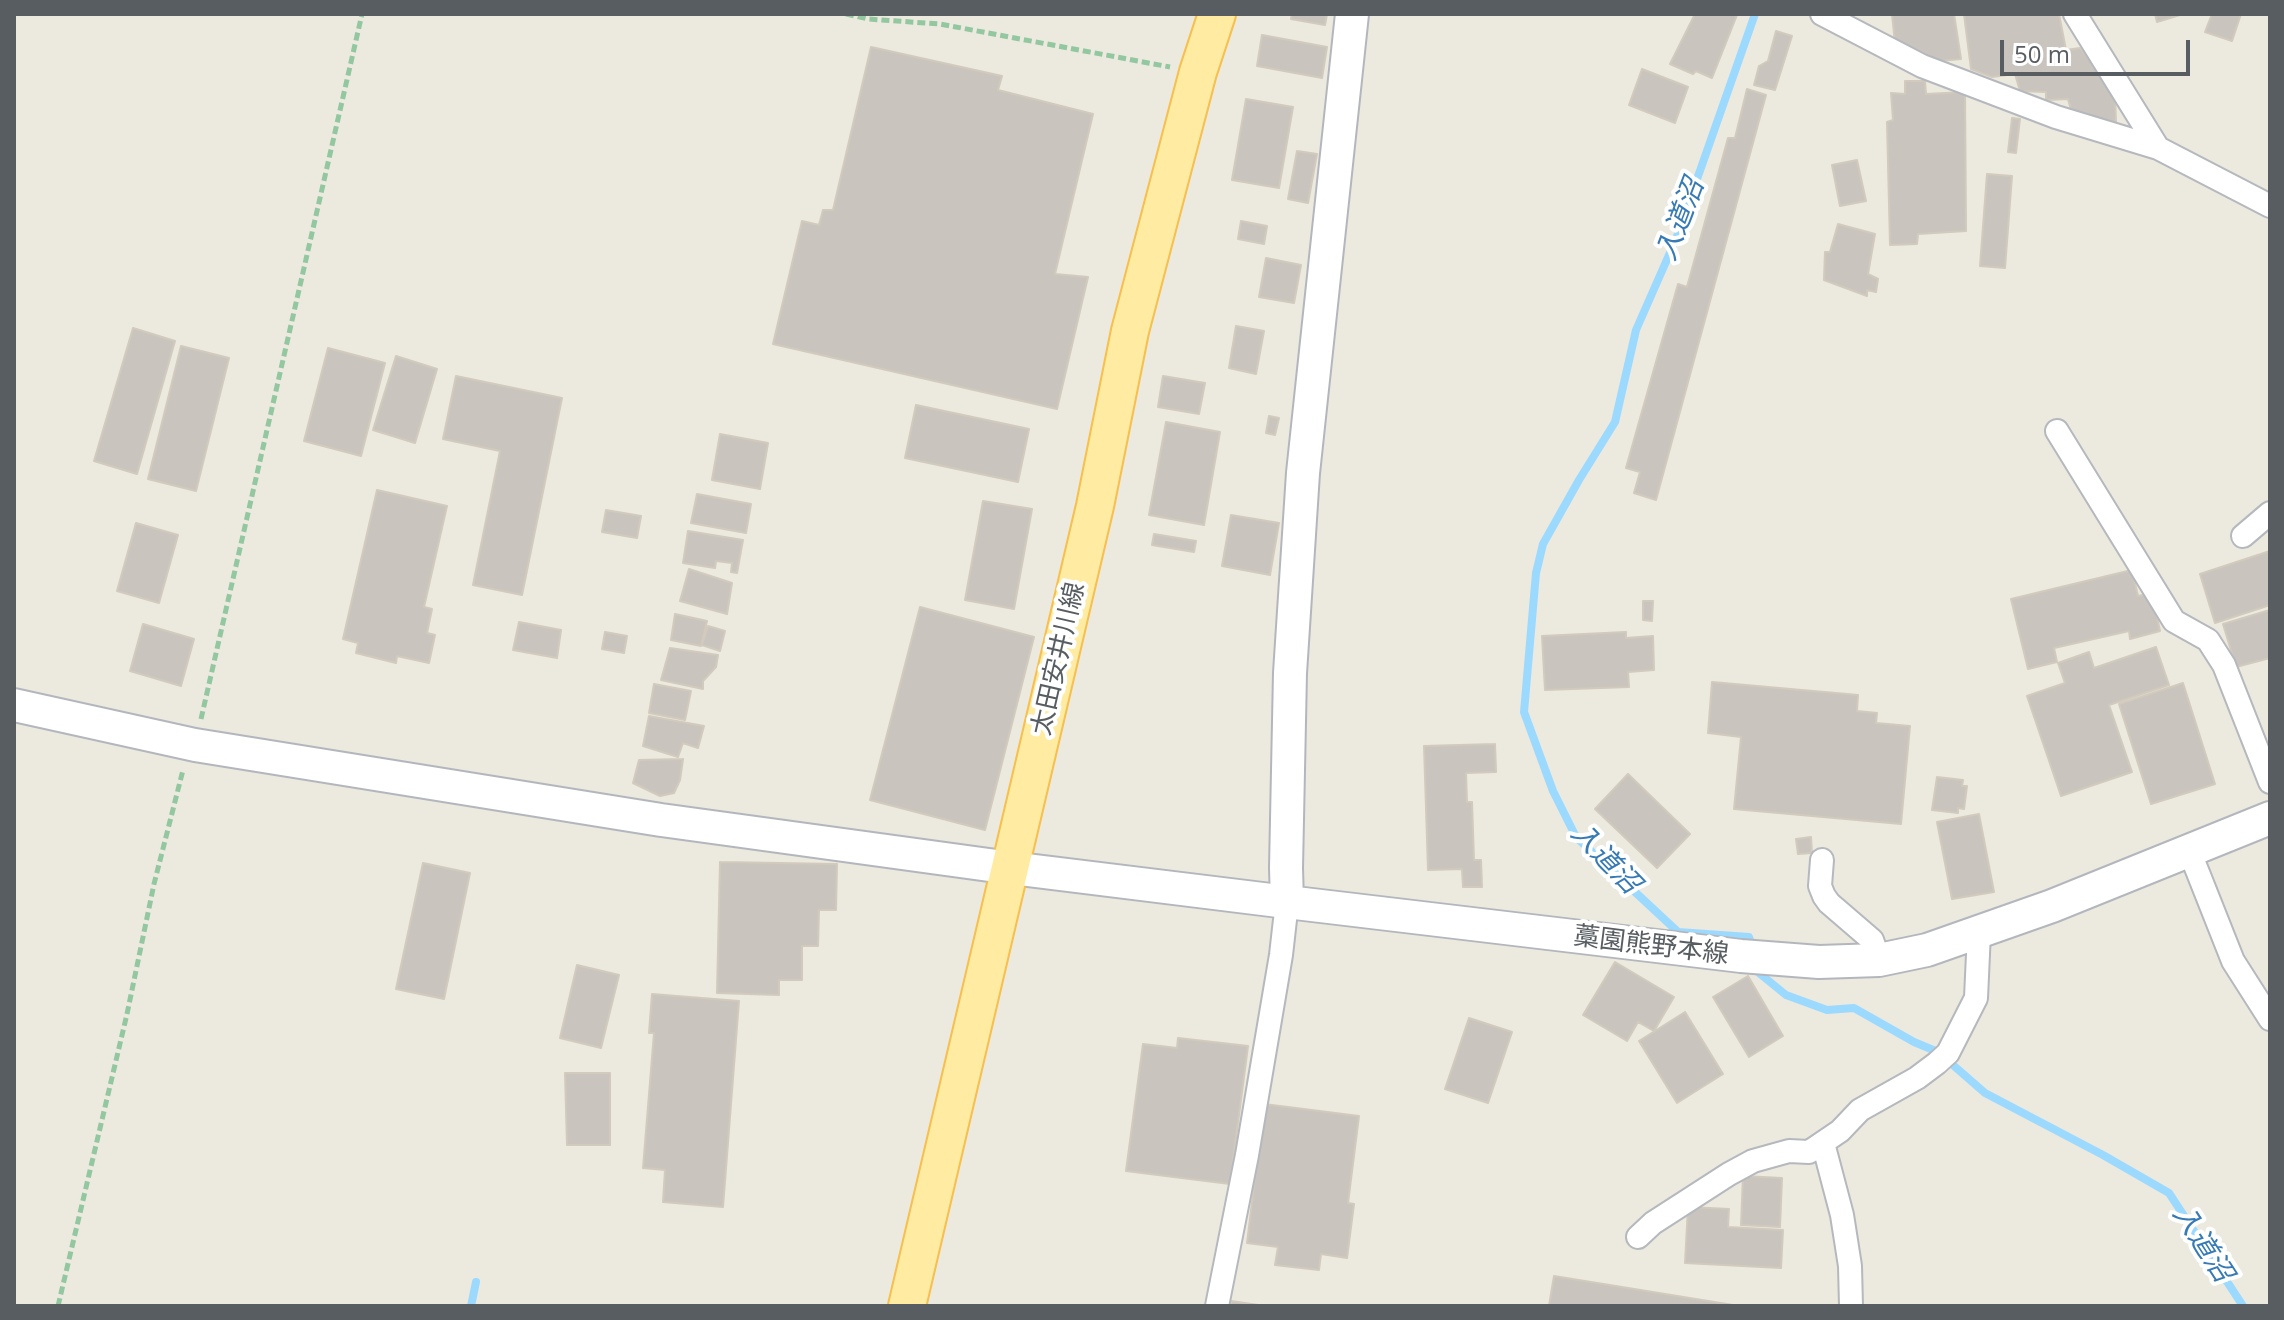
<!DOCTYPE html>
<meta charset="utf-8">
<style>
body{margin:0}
#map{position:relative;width:2284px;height:1320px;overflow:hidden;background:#ece9df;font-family:"Open Sans",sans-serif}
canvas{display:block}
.frame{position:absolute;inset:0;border:16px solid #585d61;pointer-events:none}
.scale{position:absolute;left:2000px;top:40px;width:190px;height:36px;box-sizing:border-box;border:4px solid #585d61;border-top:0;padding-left:10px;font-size:24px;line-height:28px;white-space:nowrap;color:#585d61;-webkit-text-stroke:6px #fff;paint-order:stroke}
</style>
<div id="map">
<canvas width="2284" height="1320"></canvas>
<div class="frame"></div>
<div class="scale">50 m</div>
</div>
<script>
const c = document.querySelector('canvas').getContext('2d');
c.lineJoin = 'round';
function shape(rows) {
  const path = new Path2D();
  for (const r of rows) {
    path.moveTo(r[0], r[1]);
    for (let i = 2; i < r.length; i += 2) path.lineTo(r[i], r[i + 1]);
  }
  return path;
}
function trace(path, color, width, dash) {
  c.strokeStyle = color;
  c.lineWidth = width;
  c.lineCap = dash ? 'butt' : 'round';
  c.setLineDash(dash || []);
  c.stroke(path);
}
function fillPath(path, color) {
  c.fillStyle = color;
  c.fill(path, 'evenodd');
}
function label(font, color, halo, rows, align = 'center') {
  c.font = font + ' "Open Sans","Noto Sans JP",sans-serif';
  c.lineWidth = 8;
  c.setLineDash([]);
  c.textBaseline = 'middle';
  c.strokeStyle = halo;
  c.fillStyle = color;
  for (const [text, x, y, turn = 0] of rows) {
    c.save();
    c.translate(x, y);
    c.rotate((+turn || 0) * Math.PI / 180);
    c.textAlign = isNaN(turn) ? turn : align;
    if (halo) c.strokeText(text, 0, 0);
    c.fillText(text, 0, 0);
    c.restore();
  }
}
const stream = shape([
 [1753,950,1749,937,1678,932,1576,837,1553,791,1524,712,1536,573,1543,544,1579,480,1615,422,1636,330,1676,239,1755,14],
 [1756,963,1759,973,1786,995,1827,1010,1854,1008,1914,1042,1938,1052,1985,1093,2103,1155,2169,1193,2243,1306],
 [471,1306,476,1282]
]);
const building = shape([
 [1292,14,1327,14,1325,25,1291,19,1292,14],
 [1695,14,1737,15,1712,78,1696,71,1693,74,1670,64,1695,14],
 [1892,14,1954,14,1961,59,1940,61,1916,49,1895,44,1892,14],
 [1964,14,2059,14,2066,50,2080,48,2115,92,2116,123,2071,110,2068,99,2046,100,2046,92,2020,91,2015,74,1992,77,1971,69,1964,14],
 [2155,14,2183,14,2157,22,2155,14],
 [2212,14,2241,14,2232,41,2205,32,2212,14],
 [1776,31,1792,36,1775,90,1754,85,1759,66,1768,61,1776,31],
 [1262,35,1327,47,1322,78,1257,66,1262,35],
 [871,47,1002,76,998,90,1093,114,1055,274,1088,277,1057,409,773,344,802,221,819,225,823,210,833,210,871,47],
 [1642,69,1688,87,1675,123,1629,105,1642,69],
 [1905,81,1925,81,1926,94,1965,92,1966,231,1918,234,1917,244,1890,245,1887,122,1893,120,1891,93,1905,94,1905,81],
 [1747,89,1766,95,1656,500,1634,493,1640,472,1626,468,1678,284,1687,287,1728,138,1735,138,1747,89],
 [1246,99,1293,107,1279,188,1232,180,1246,99],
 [2012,118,2020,119,2016,153,2008,152,2012,118],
 [1297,151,1317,154,1308,203,1288,199,1297,151],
 [1857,160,1866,201,1840,206,1832,165,1857,160],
 [1987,174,2012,176,2005,268,1980,266,1987,174],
 [1241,221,1267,226,1264,244,1238,239,1241,221],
 [1838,224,1875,234,1868,274,1878,279,1876,292,1867,290,1867,296,1824,280,1825,252,1830,252,1838,224],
 [1266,258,1301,265,1294,303,1259,297,1266,258],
 [1236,326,1264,331,1256,374,1229,368,1236,326],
 [133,328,175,341,137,474,94,461,133,328],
 [181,346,229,358,196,491,148,479,181,346],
 [328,348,385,363,361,456,304,441,328,348],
 [396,356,437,369,415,443,373,430,396,356],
 [456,376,562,398,522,595,473,585,500,451,443,439,456,376],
 [1163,376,1205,383,1199,414,1158,407,1163,376],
 [916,405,1029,429,1018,482,905,458,916,405],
 [1269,416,1279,418,1275,435,1266,433,1269,416],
 [1166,422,1220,432,1204,525,1149,515,1166,422],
 [720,434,768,443,760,489,712,480,720,434],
 [377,490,447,506,424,607,432,609,427,633,435,635,429,663,397,656,396,663,356,653,358,643,343,639,377,490],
 [697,494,751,504,746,533,691,523,697,494],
 [983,501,1032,509,1014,609,965,600,983,501],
 [606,510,641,516,637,538,602,532,606,510],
 [1231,515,1279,523,1270,575,1222,566,1231,515],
 [136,523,178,535,159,603,117,591,136,523],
 [688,531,743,540,737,573,731,572,732,563,716,561,715,568,683,563,688,531],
 [1154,534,1196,541,1194,552,1152,545,1154,534],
 [2270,551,2270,605,2215,623,2200,574,2270,551],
 [689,569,732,583,727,614,680,601,689,569],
 [2132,570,2138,596,2152,593,2160,631,2130,639,2129,631,2054,648,2057,662,2028,669,2011,599,2132,570],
 [1643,601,1653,601,1652,621,1643,620,1643,601],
 [920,607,1034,637,985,830,870,800,920,607],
 [2270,610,2270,658,2236,667,2223,624,2270,610],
 [675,614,707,621,701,646,671,640,675,614],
 [519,622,561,630,557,658,513,650,519,622],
 [143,624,194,639,181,686,130,671,143,624],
 [708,626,725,631,720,651,702,645,708,626],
 [605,632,627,636,624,653,602,649,605,632],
 [1626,632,1626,638,1653,636,1654,670,1628,672,1629,687,1545,690,1542,636,1626,632],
 [2156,647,2169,685,2109,705,2132,772,2061,796,2027,696,2065,683,2058,663,2089,652,2094,668,2156,647],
 [670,648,718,655,716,667,703,681,703,689,661,680,670,648],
 [1712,682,1858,695,1857,711,1877,713,1876,723,1910,726,1901,824,1734,809,1741,737,1708,733,1712,682],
 [2183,683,2215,784,2151,804,2119,704,2183,683],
 [654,684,691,691,685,720,649,713,654,684],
 [649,716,704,726,698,748,683,743,678,757,643,746,649,716],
 [1495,744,1496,772,1466,773,1467,802,1472,802,1474,860,1481,860,1482,887,1463,887,1462,869,1428,870,1424,746,1495,744],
 [683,759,680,780,674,793,660,796,633,783,639,760,683,759],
 [1628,774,1690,834,1657,868,1595,809,1628,774],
 [1937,777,1963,780,1962,786,1967,786,1964,809,1958,808,1958,813,1932,810,1937,777],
 [1979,814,1994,892,1952,899,1937,822,1979,814],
 [1811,837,1812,853,1798,854,1796,839,1811,837],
 [720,862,837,864,836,910,819,910,818,946,802,946,802,980,779,980,779,995,717,993,720,862],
 [423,863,470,873,444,999,396,989,423,863],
 [1615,962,1674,997,1654,1031,1638,1022,1627,1041,1583,1015,1615,962],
 [577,965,619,975,601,1048,560,1038,577,965],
 [1748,976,1783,1036,1749,1057,1713,997,1748,976],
 [652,994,739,1001,723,1207,663,1202,665,1170,643,1168,654,1033,649,1033,652,994],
 [1685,1012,1723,1074,1677,1103,1639,1041,1685,1012],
 [1469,1018,1512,1032,1488,1103,1445,1089,1469,1018],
 [1178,1038,1248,1046,1230,1184,1126,1171,1143,1044,1177,1048,1178,1038],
 [565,1073,610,1073,610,1145,567,1145,565,1073],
 [1264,1104,1359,1116,1348,1203,1354,1204,1347,1258,1321,1254,1319,1270,1275,1265,1278,1247,1247,1243,1264,1104],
 [1743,1176,1782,1178,1780,1227,1741,1225,1743,1176],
 [1688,1207,1729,1209,1728,1227,1783,1230,1781,1268,1685,1263,1688,1207],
 [1554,1276,1739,1306,1549,1306,1554,1276],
 [1231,1301,1265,1306,1231,1306,1231,1301]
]);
const path = shape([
 [846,14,868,19,940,24,1170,67],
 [201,719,362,14],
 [58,1306,127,1014,154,884,183,770]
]);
const street = shape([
 [1822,14,1922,66,2056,117,2158,148,2270,206],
 [2075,14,2158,148],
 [2057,431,2174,621,2208,640,2224,665,2270,782],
 [2243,536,2270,513],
 [2189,850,2233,961,2270,1019],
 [1822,860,1820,886,1824,896,1829,903,1872,940,1879,960],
 [1823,1143,1842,1215,1850,1266,1851,1306],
 [1638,1237,1653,1223,1729,1174,1753,1161,1789,1151,1809,1152,1840,1131,1860,1110,1917,1078,1937,1063,1948,1053,1976,998,1979,932],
 [1217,1306,1247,1155,1281,955,1287,902]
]);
const secondary = shape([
 [14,705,195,745,661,820,1011,868,1287,902,1741,956,1819,962,1879,960,1927,950,2052,906,2270,818],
 [1287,902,1286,868,1290,673,1303,473,1352,14]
]);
const primary = shape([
 [907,1306,1095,506,1130,331,1198,72,1217,14]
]);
const streetNames = [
 ["太田安井川線",1059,659,-77],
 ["藁園熊野本線",1651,946,7]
];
const waterNames = [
 ["入道沼",1681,220,-69],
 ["入道沼",1605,859,46],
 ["入道沼",2202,1244,57]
];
trace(stream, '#9cd9ff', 8);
fillPath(building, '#c9c5be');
trace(building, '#d1cabd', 2);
trace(street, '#b5b8bd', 26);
trace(secondary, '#b3b7bd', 36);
trace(primary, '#f6bf4e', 40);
trace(path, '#92c79f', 5, [8, 4]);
trace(street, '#fff', 22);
trace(secondary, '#fff', 32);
trace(primary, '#ffeba1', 36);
label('26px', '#585d61', '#fff', streetNames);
label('italic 28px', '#377ab4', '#fff', waterNames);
</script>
